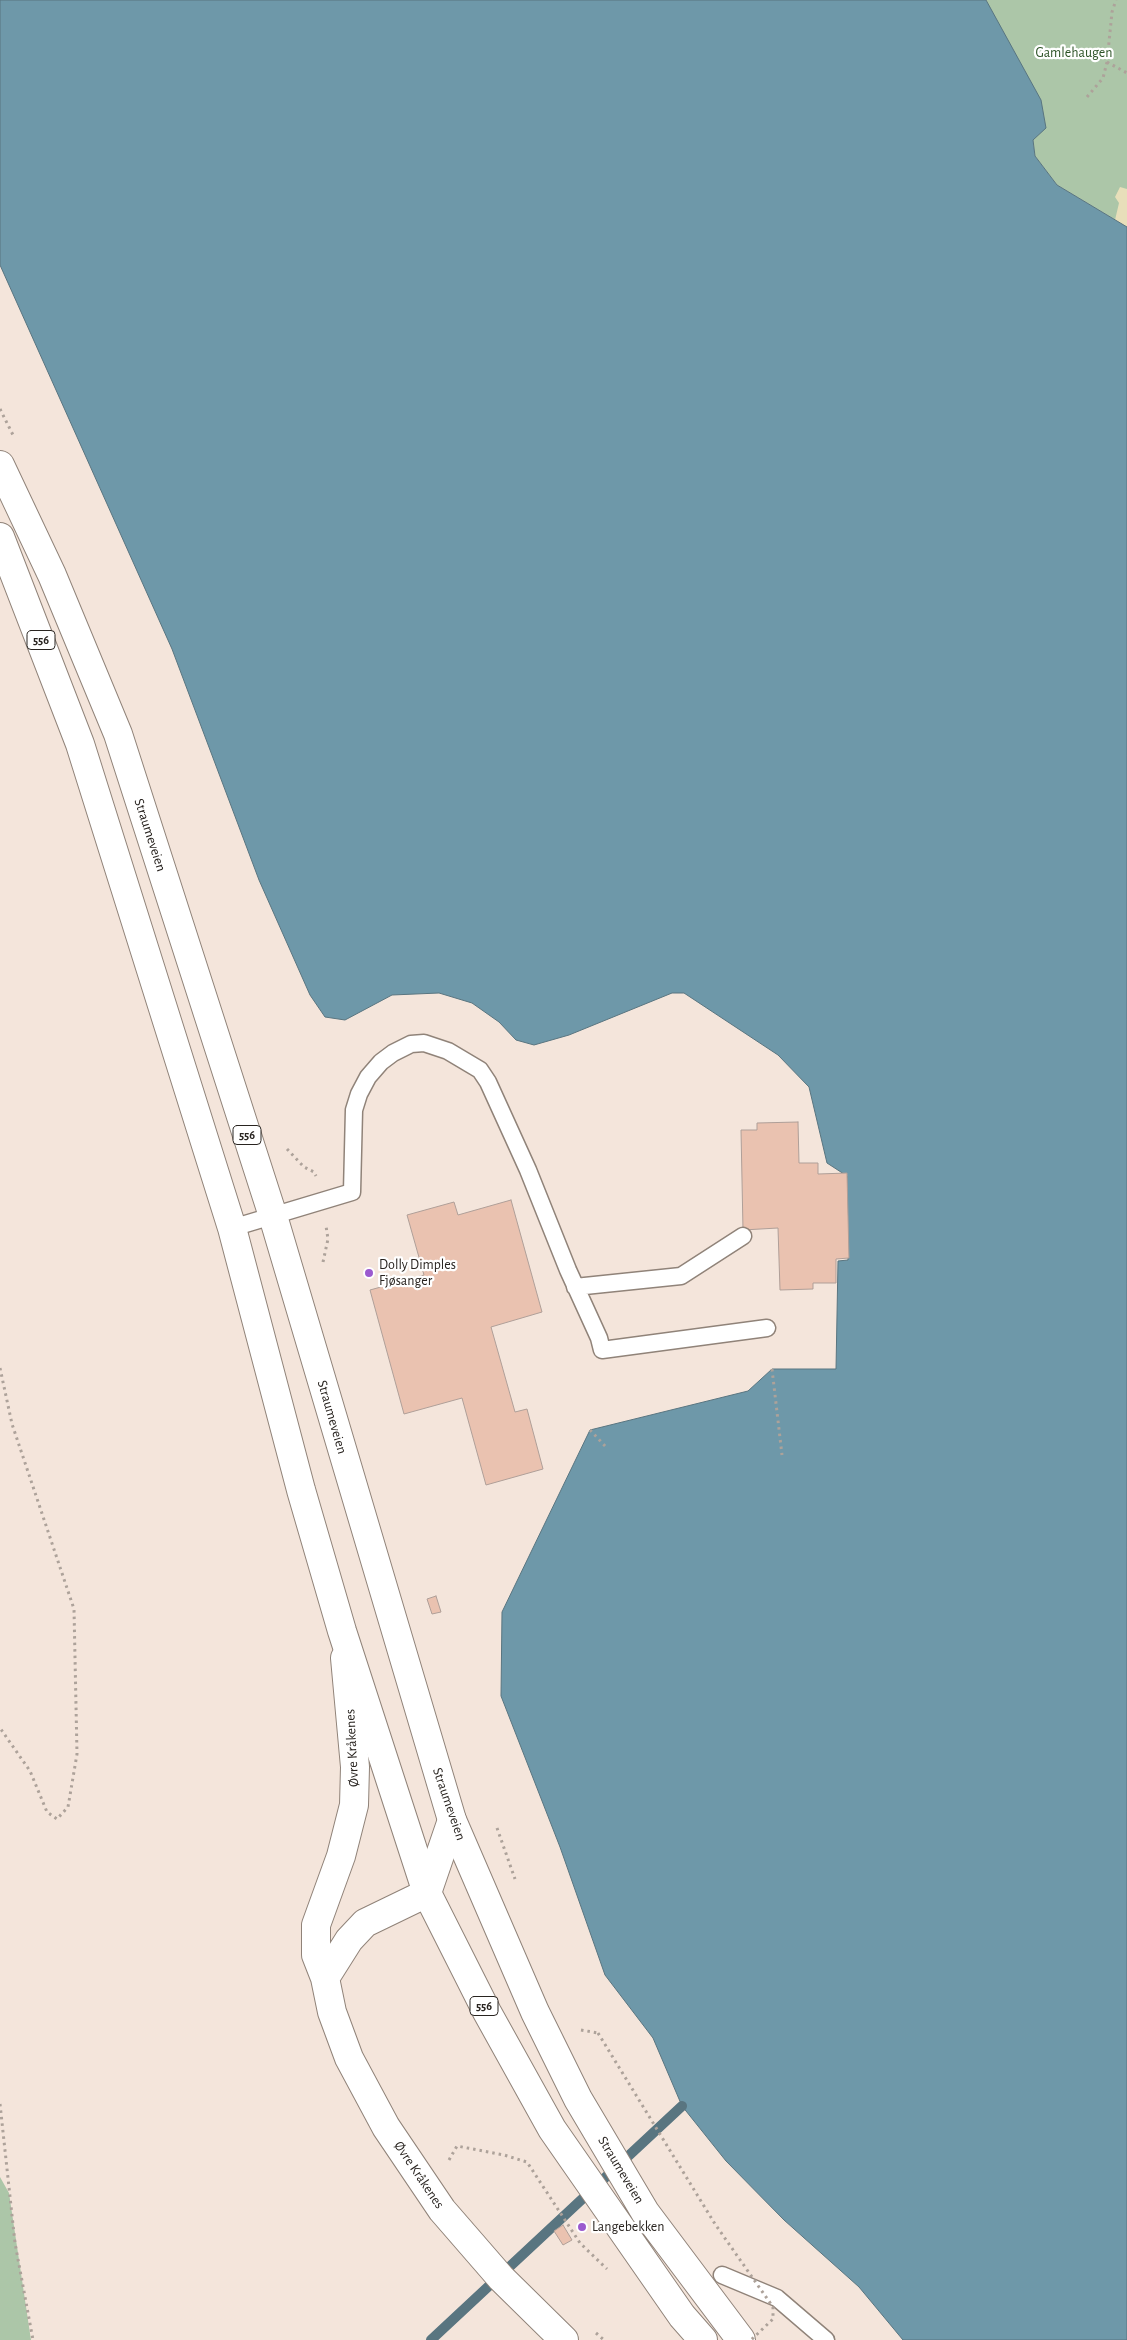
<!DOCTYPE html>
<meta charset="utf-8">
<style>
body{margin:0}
canvas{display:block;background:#f4e5db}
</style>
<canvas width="1127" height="2340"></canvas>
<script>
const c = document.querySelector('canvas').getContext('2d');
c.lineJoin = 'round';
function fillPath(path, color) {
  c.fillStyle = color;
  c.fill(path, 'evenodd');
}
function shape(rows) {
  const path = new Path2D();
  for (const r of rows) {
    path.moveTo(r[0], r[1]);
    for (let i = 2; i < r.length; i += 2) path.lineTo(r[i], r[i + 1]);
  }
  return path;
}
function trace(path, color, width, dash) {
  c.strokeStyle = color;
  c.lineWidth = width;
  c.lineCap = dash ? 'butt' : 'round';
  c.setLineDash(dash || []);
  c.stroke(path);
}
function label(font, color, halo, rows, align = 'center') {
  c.font = font + ' "Alegreya Sans",sans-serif';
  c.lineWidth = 4.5;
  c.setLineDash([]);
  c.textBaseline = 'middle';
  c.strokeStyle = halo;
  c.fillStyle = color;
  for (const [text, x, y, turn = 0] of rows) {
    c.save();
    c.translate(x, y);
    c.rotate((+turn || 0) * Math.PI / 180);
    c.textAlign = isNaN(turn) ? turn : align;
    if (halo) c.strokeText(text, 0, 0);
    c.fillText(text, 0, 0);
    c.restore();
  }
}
const green = shape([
 [986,0,1127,0,1127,227,1057,185,1035,156,1033,140],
 [0,2177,9,2193,31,2340,0,2340]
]);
const sand = shape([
 [1120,187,1127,189,1127,227,1115,220,1119,203,1115,197]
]);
const water = shape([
 [0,0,986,0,1041,100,1046,128,1033,140,1035,156,1057,185,1127,227,1127,2340,903,2340,859,2287,784,2220,726,2161,682,2106,653,2038,605,1975,560,1847,501,1696,502,1612,590,1430,748,1391,772,1369,836,1369,838,1261,848,1260,847,1176,827,1163,809,1087,778,1055,684,993,672,993,569,1035,534,1045,516,1040,499,1022,472,1003,439,993,392,995,345,1020,325,1017,310,995,259,880,172,649,0,265,0,0]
]);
const stream = shape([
 [431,2340,682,2106]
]);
const building = shape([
 [798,1122,799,1163,818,1163,818,1174,847,1173,849,1258,836,1259,836,1283,813,1283,813,1289,780,1290,778,1228,743,1230,741,1130,757,1130,757,1123,798,1122],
 [511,1200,542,1312,491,1327,515,1412,527,1409,543,1469,486,1485,462,1398,404,1414,370,1290,424,1275,407,1215,454,1202,458,1215,511,1200],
 [436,1596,441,1612,432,1614,427,1599,436,1596],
 [563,2225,572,2240,563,2245,554,2231,563,2225]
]);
const path = shape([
 [1107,62,1127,73],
 [1087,97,1103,78,1107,62,1112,12,1116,0],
 [0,409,13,435],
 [287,1149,304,1167,314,1172,316,1176],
 [323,1262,328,1239,326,1226],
 [0,1368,12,1424,74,1609,77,1754,68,1807,57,1819,47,1812,30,1771,0,1728],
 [772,1369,782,1455],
 [590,1430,606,1447],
 [497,1828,515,1879],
 [581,2030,598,2033],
 [0,2104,15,2243,33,2340],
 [449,2160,457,2146,504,2155,527,2162,580,2243,607,2269],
 [596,2333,604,2340]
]);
const service = shape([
 [232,1228,352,1192,354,1110,359,1094,368,1077,381,1062,393,1053,411,1044,424,1043,448,1051,480,1070,488,1082,528,1170,568,1270,599,1338,602,1350,767,1328],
 [575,1287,681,1276,743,1236],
 [722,2275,777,2298,826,2340]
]);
const secondary = shape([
 [345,1658,355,1767,354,1805,341,1856,316,1925,316,1955,325,1978,332,2012,349,2058,386,2127,442,2210,501,2278,564,2340],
 [325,1978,349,1940,365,1923,427,1893,452,1820]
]);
const primary = shape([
 [0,465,52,575,118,734,273,1216,452,1820,535,2012,578,2099,645,2212,741,2340],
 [0,537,80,744,232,1228,301,1490,342,1631,427,1893,487,2012,552,2129,682,2316,703,2340]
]);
const pathBridge = shape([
 [598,2033,715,2224,773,2307,773,2319,751,2340]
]);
const markers = [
 [369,1273,5,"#9b5acf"],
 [582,2227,5,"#9b5acf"]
];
const shields = [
 [41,640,28],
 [247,1135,28],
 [484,2006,28]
];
const shieldNames = [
 ["556",41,640],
 ["556",247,1135],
 ["556",484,2006]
];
const parkNames = [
 ["Gamlehaugen",1074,53]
];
const streetNames = [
 ["Straumeveien",150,835,72],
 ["Straumeveien",332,1417,74],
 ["Øvre Kråkenes",352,1748,-93],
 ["Straumeveien",449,1804,71],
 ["Straumeveien",621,2170,59],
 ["Øvre Kråkenes",419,2175,56]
];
const poiNames = [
 ["Dolly Dimples",379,1265],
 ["Fjøsanger",379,1281],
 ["Langebekken",592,2227]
];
fillPath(green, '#acc6a8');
fillPath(sand, '#e8dfba');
fillPath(water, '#6e98a9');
trace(water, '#597580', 1);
trace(stream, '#597580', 10);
fillPath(building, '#eac2b0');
trace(building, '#af9f98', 1);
trace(service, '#908379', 19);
trace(secondary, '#908379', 30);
trace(primary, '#908379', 30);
trace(path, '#ada29a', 3, [2.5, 4]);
trace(service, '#fff', 16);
trace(secondary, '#fff', 28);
trace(primary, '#fff', 28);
trace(pathBridge, '#ada29a', 3, [2.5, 4]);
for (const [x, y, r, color] of markers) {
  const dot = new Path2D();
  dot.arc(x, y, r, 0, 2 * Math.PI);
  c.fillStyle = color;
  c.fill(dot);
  trace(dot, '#fff', 2);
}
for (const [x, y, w] of shields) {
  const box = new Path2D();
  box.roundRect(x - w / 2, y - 9.5, w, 19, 4);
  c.fillStyle = '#fff';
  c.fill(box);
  trace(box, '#292420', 1);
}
label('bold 12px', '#292420', null, shieldNames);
label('14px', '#2e5428', '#fff', parkNames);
label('14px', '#292420', '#fff', streetNames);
label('14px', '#292420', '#fff', poiNames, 'left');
</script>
